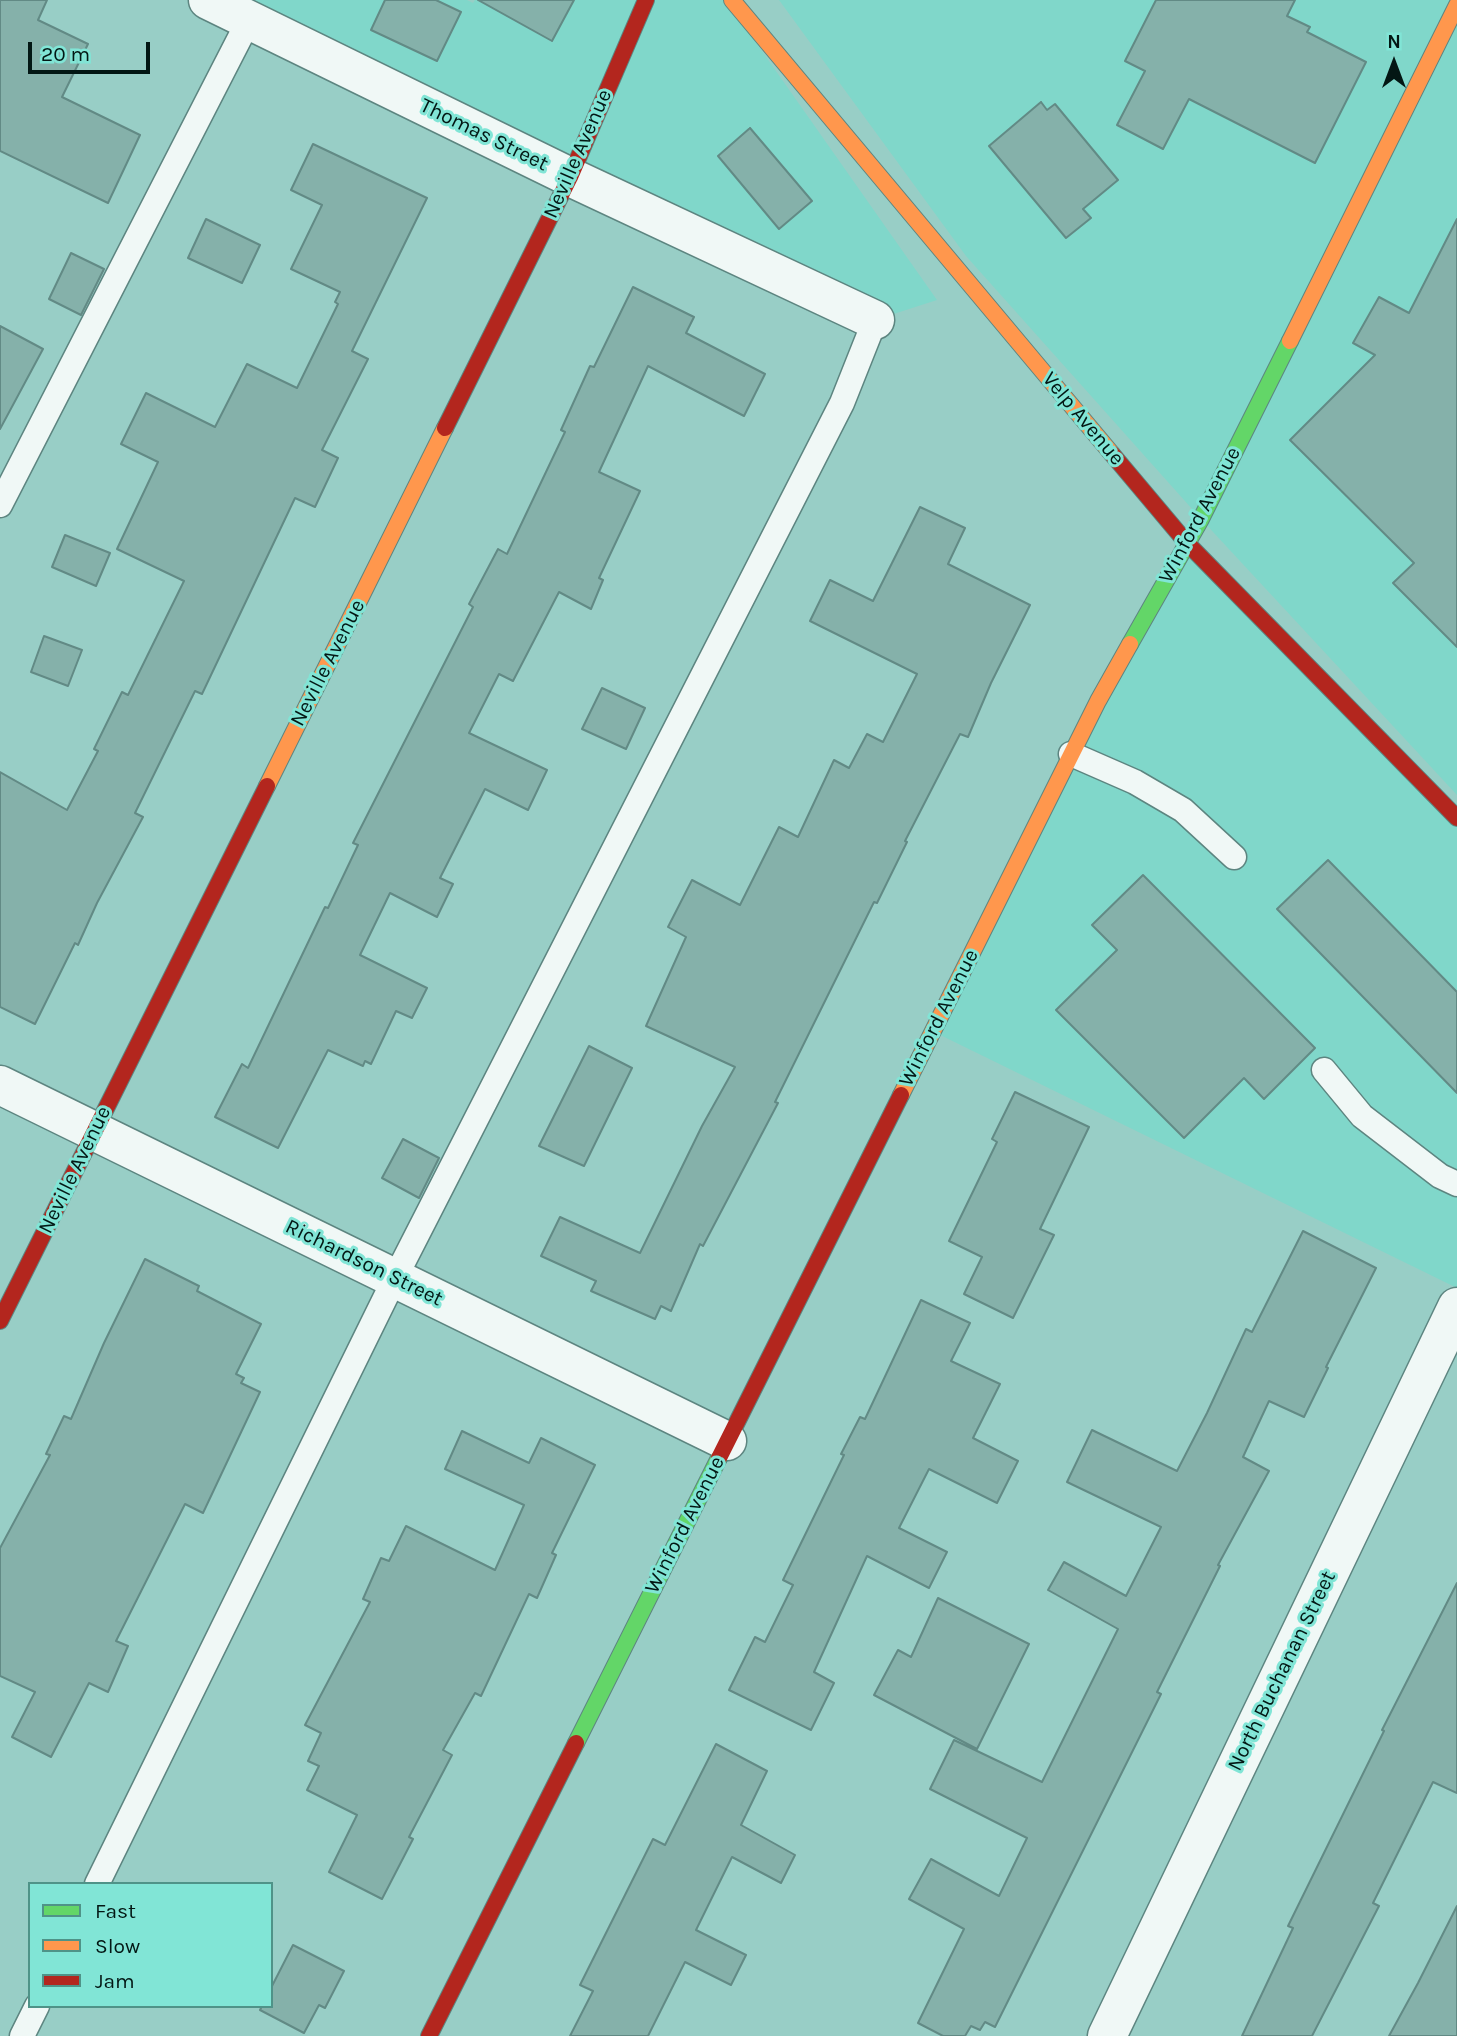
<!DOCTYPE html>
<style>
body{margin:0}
#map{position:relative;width:1457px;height:2036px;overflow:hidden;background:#98cec6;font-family:Karla,sans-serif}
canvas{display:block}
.legend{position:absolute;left:28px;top:1882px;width:245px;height:126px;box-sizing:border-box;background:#81e5d6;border:2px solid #4f9388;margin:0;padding:9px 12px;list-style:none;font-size:21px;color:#031714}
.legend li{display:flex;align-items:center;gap:14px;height:35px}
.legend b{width:35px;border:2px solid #4f9388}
.north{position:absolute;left:1359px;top:28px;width:70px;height:70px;-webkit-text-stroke:5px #81e5d6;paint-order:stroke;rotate:0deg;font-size:19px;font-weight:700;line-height:28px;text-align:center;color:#031714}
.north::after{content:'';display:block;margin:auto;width:24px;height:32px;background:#031714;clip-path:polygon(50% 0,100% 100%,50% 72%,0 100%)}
.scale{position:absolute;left:28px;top:42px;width:122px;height:32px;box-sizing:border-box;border:4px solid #031714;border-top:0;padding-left:9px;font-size:21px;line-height:24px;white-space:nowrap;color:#031714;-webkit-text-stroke:5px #81e5d6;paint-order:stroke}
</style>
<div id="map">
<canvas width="1457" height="2036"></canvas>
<ul class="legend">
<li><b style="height:9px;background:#63d668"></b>Fast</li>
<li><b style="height:9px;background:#ff974d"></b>Slow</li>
<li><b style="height:9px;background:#b3261e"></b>Jam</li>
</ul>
<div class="north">N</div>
<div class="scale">20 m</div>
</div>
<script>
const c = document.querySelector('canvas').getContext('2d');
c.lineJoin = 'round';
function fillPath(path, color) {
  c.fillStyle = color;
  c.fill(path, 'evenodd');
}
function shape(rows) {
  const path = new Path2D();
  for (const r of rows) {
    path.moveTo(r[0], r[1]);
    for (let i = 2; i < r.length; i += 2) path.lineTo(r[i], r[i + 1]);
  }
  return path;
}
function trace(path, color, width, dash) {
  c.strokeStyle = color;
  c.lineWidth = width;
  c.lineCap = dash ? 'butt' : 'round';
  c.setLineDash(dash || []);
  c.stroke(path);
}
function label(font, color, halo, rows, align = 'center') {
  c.font = font + ' Karla,sans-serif';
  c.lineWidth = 6;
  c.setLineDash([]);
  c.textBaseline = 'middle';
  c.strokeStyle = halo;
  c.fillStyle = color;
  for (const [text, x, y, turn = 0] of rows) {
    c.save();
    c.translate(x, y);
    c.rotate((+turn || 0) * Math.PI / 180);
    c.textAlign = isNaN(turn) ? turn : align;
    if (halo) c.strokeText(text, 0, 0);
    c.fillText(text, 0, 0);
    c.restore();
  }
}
const built = shape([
 [247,0,467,0,473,3,475,0,726,0,937,300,875,320],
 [779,0,1457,0,1457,795,1201,519,966,256],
 [1186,542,1457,818,1457,1288,932,1031]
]);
const building = shape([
 [0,0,47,0,38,20,88,44,62,97,140,135,108,203,0,151,0,0],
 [385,0,436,0,461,12,437,61,371,30,385,0],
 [478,0,574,0,552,41,478,0],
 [1156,0,1295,0,1287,16,1310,27,1307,32,1366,62,1315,163,1189,99,1163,149,1117,125,1145,71,1125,61,1156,0],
 [1041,102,1047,110,1055,104,1118,180,1083,209,1091,218,1066,238,989,146,1041,102],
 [750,128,812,201,779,229,718,156,750,128],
 [313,144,427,198,352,351,368,359,322,450,338,458,315,507,295,498,202,694,195,691,135,813,143,817,97,903,78,945,75,943,35,1024,0,1007,0,772,67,810,98,751,94,749,122,692,128,695,184,581,117,549,158,462,121,444,146,393,215,427,247,364,297,388,338,304,335,302,340,292,291,269,322,205,291,190,313,144],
 [206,219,260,245,242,283,188,258,206,219],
 [1457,219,1457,647,1393,583,1414,563,1290,440,1375,355,1353,343,1379,297,1409,313,1457,219],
 [71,253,104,269,81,315,49,299,71,253],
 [633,287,694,317,686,333,765,374,744,416,648,366,599,472,640,491,599,578,603,580,591,609,559,592,513,681,499,674,469,733,547,770,528,810,485,789,440,878,453,884,437,917,390,893,360,955,427,988,412,1018,396,1011,371,1064,365,1061,363,1066,328,1050,278,1148,215,1117,242,1064,248,1068,325,907,328,908,358,845,353,843,473,607,469,604,498,549,507,554,565,432,561,430,590,366,594,367,633,287],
 [0,326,43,349,0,429,0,326],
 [920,507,965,528,948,564,1030,605,991,683,968,737,960,734,905,841,907,842,877,903,874,902,775,1102,778,1103,703,1246,700,1244,671,1311,661,1306,655,1319,591,1291,596,1281,541,1256,560,1217,640,1253,702,1126,735,1067,646,1026,686,937,668,927,692,880,740,905,779,827,798,837,834,760,849,768,867,734,883,742,917,674,810,621,830,580,873,601,920,507],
 [65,535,110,553,96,586,52,567,65,535],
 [44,636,82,650,68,686,31,672,44,636],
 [602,688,645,708,626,749,582,729,602,688],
 [1328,860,1457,992,1457,1093,1277,909,1328,860],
 [1143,875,1315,1048,1264,1099,1244,1078,1184,1138,1056,1010,1117,950,1092,925,1143,875],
 [589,1046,632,1068,584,1166,539,1146,589,1046],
 [1015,1092,1089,1127,1040,1229,1054,1235,1013,1318,964,1294,982,1257,949,1241,997,1142,992,1139,1015,1092],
 [403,1139,439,1158,419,1198,382,1178,403,1139],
 [1303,1231,1376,1268,1326,1367,1328,1368,1304,1417,1269,1401,1243,1457,1269,1471,1218,1565,1220,1566,1157,1692,1161,1694,995,2027,985,2022,980,2030,971,2026,965,2036,943,2036,918,2023,964,1929,909,1899,931,1859,999,1896,1027,1838,930,1789,954,1740,1042,1782,1118,1629,1048,1590,1064,1562,1126,1596,1161,1527,1067,1482,1092,1430,1177,1471,1207,1413,1246,1329,1252,1332,1303,1231],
 [145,1259,199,1286,197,1291,261,1324,236,1374,244,1378,241,1383,260,1392,203,1513,185,1504,116,1641,128,1646,108,1692,89,1683,51,1757,12,1737,35,1692,0,1676,0,1548,50,1455,46,1454,64,1416,71,1419,104,1343,145,1259],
 [921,1300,970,1323,951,1361,1000,1384,973,1438,1018,1461,997,1503,929,1469,899,1528,947,1552,929,1588,867,1556,814,1672,834,1683,811,1730,729,1690,755,1637,765,1642,793,1585,783,1580,844,1455,841,1454,860,1417,865,1419,921,1300],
 [462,1431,529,1463,541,1438,595,1465,552,1553,556,1555,537,1598,529,1594,481,1696,475,1693,443,1750,452,1755,409,1837,413,1839,382,1899,329,1872,357,1815,307,1790,319,1766,308,1761,321,1733,305,1725,370,1602,363,1599,381,1558,389,1561,406,1526,495,1570,524,1505,445,1469,462,1431],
 [1457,1583,1457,1793,1433,1782,1373,1903,1379,1906,1312,2036,1242,2036,1293,1928,1288,1926,1384,1731,1382,1730,1457,1583],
 [938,1598,1029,1644,977,1749,874,1695,898,1650,911,1657,938,1598],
 [716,1744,767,1771,741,1825,795,1855,781,1883,732,1857,696,1930,746,1955,731,1985,685,1962,648,2036,570,2036,593,1991,580,1985,653,1839,665,1845,716,1744],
 [1457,1906,1457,2036,1389,2036,1418,1983,1457,1906],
 [293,1945,344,1971,325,2008,319,2005,304,2033,260,2010,262,2006,271,2006,271,1988,293,1945]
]);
const lane = shape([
 [0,505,249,20],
 [1071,754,1135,782,1183,810,1234,857],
 [1324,1070,1362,1116,1440,1176,1457,1184],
 [97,1884,395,1278,842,403,875,320],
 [22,2036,37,2006]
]);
const street = shape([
 [208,0,570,177,875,320],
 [0,1085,727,1441],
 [1107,2036,1457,1307]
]);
const fast = shape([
 [1130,644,1201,519,1290,341],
 [576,1743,719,1458]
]);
const slow = shape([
 [732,0,1112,454],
 [1290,341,1457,5],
 [267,786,445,428],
 [901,1095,1098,701,1130,644]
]);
const jam = shape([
 [445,428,570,177,646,0],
 [1112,454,1186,542,1457,818],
 [0,1321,267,786],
 [719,1458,901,1095],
 [429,2036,576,1743]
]);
const streetNames = [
 ["Thomas Street",484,135,26],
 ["Neville Avenue",578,154,-66],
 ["Velp Avenue",1083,419,50],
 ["Winford Avenue",1200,515,-62],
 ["Neville Avenue",328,663,-63],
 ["Winford Avenue",939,1018,-63],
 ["Neville Avenue",75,1170,-64],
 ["Richardson Street",364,1263,26],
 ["Winford Avenue",685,1525,-63],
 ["North Buchanan Street",1282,1671,-64]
];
fillPath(built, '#80d7ca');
fillPath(building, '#85b1aa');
trace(building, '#628a85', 2);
trace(lane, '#5d8580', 27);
trace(street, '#5d8580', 41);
trace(fast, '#5d8580', 18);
trace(slow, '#5d8580', 18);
trace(jam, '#5d8580', 18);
trace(lane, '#f0f8f6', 24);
trace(street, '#f0f8f6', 38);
trace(fast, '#63d668', 16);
trace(slow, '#ff974d', 16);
trace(jam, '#b3261e', 16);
label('21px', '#031714', '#81e5d6', streetNames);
</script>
